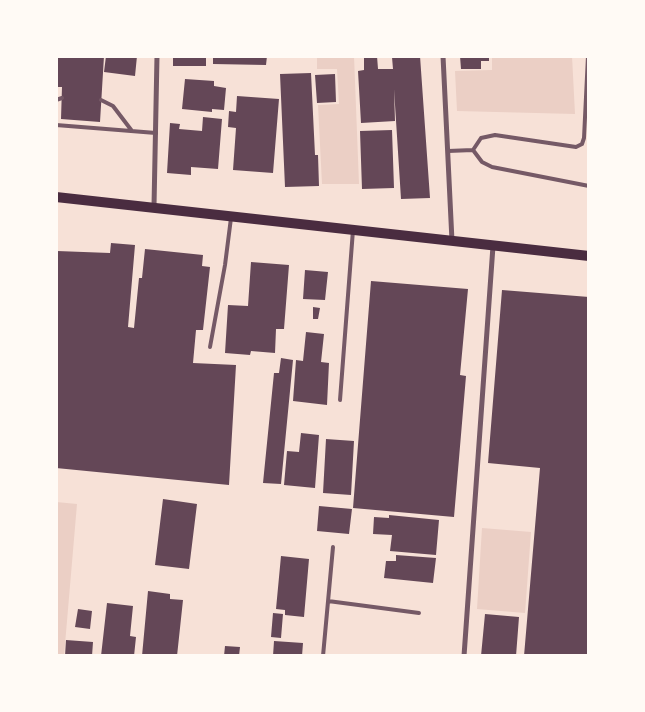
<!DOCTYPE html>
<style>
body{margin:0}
#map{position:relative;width:645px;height:712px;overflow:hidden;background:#f7e1d7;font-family:Inter,sans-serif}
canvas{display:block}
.frame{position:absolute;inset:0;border:58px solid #fffaf5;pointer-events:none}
</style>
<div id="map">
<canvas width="645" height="712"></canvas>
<div class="frame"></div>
</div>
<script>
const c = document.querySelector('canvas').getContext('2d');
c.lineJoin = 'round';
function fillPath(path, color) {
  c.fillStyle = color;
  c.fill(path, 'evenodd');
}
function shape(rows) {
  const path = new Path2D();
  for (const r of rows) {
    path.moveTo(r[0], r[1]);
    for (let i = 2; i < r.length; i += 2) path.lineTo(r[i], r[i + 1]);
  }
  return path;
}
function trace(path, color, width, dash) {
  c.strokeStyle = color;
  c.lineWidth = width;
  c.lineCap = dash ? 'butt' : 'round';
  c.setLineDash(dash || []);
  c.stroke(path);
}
const green = shape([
 [317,56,354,56,359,184,322,184,318,105,339,104,337,69,317,69],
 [492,56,572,56,575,114,457,111,455,71,492,70],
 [56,502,77,504,64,656,56,656],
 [482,528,531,532,525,613,477,609]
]);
const building = shape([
 [56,56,104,56,100,122,61,119,62,87,56,87],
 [106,56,137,56,135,76,104,72],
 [173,56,206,56,206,66,173,66],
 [213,56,267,56,266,65,213,64],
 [364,56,377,56,378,69,393,69,392,57,420,56,430,198,401,199,394,89,395,121,361,123,358,71,364,70],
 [460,56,489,56,489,61,481,61,481,69,461,69],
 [311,73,315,155,318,155,319,186,285,187,280,74],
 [335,74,336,102,317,103,315,75],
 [185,79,214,81,214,86,226,88,224,110,212,109,212,112,182,109],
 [237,96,279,99,273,173,233,170,236,128,228,127,229,111,236,112],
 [203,117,222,119,218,169,191,167,191,175,167,173,170,123,180,124,179,129,202,131],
 [392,130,394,188,362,189,360,131],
 [111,243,135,245,128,327,134,328,139,278,142,278,145,249,203,255,202,266,210,267,203,330,196,330,193,363,236,365,229,485,56,468,57,251,110,253],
 [251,262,289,265,284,329,276,329,275,353,251,351,250,355,225,353,228,305,248,306],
 [305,270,328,272,325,300,303,299],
 [371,281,468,289,460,375,466,376,454,517,353,508],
 [502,290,589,297,589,656,524,656,540,468,488,463],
 [313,307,320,308,318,319,313,319],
 [306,332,324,334,321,362,329,363,327,405,293,401,296,360,303,361],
 [281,358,293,360,281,484,263,483,274,373,279,373],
 [301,433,319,435,315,488,284,485,287,451,299,452],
 [326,439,354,441,351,495,323,493],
 [163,499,197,504,189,569,155,565],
 [319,506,352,509,349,534,317,531],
 [389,515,439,520,436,555,390,551,392,535,373,534,374,517,389,518],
 [396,555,436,558,433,583,384,578,386,561,396,561],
 [281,556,309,559,304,617,285,615,285,610,276,609],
 [148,591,170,594,170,599,183,600,177,656,142,656],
 [107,603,133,606,130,636,136,637,134,656,101,656],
 [78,609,92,611,90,629,75,627],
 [273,613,283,614,281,638,271,637],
 [485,614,519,617,516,656,481,656],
 [66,640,93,642,92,656,65,656],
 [274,641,303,643,302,656,273,656],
 [225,646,240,647,239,656,224,656]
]);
const service = shape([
 [56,100,62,98],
 [101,100,113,106,132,131],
 [56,125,156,133],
 [473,150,481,138,495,135,576,147,582,144,584,138,588,56],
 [473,150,482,162,492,167,589,186],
 [448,151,473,150],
 [210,347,225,265,231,218],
 [340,400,353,230],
 [328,601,419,613],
 [323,656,333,547]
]);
const minor = shape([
 [443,56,452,241],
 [154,206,157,56],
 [464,656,493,246]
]);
const secondary = shape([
 [56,197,589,256]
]);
fillPath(green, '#ebcfc5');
fillPath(building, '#644757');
trace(service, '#755966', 4);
trace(minor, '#755966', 5);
trace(secondary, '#4a2c40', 10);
</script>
